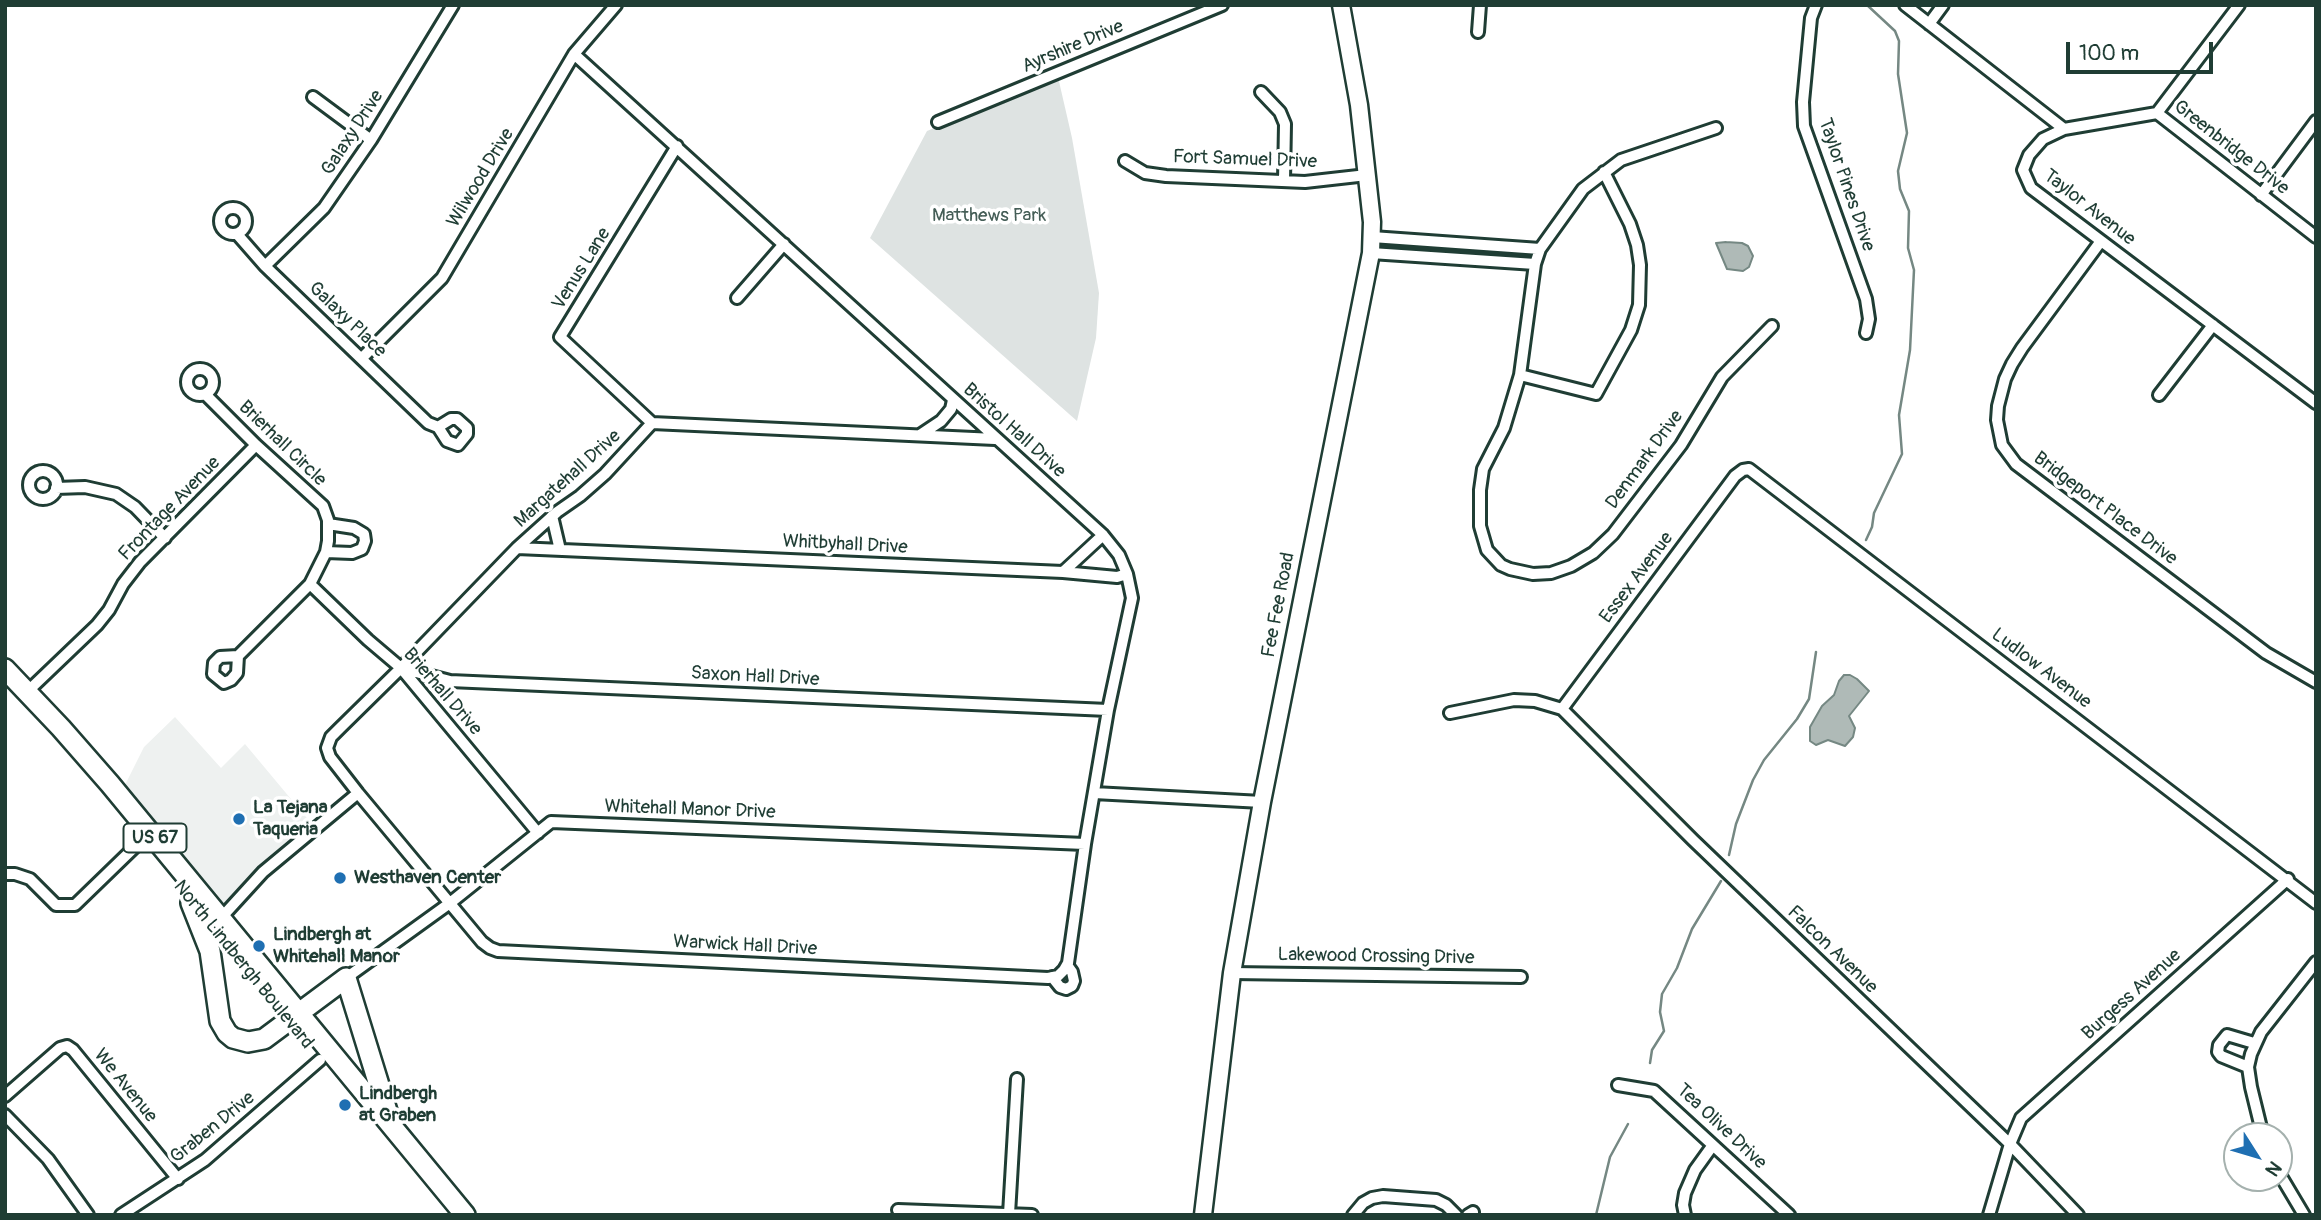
<!DOCTYPE html>
<style>
body{margin:0}
#map{position:relative;width:2321px;height:1220px;overflow:hidden;background:#fff;font-family:Pangolin,sans-serif}
canvas{display:block}
.frame{position:absolute;inset:0;border:7px solid #1f3d34;pointer-events:none}
.north{position:absolute;left:2223px;top:1122px;width:70px;height:70px;box-sizing:border-box;background:#fff;border:2px solid #a5b1ae;border-radius:50%;rotate:127deg;font-size:19px;font-weight:700;line-height:28px;text-align:center;color:#1f3d34}
.north::after{content:'';display:block;margin:auto;width:24px;height:32px;background:#1f6fb2;clip-path:polygon(50% 0,100% 100%,50% 72%,0 100%)}
.scale{position:absolute;left:2066px;top:42px;width:147px;height:32px;box-sizing:border-box;border:4px solid #1f3d34;border-top:0;padding-left:9px;font-size:21px;line-height:24px;white-space:nowrap;color:#1f3d34;-webkit-text-stroke:5px #fff;paint-order:stroke}
</style>
<div id="map">
<canvas width="2321" height="1220"></canvas>
<div class="frame"></div>
<div class="north">N</div>
<div class="scale">100 m</div>
</div>
<script>
const c = document.querySelector('canvas').getContext('2d');
c.lineJoin = 'round';
function fillPath(path, color) {
  c.fillStyle = color;
  c.fill(path, 'evenodd');
}
function shape(rows) {
  const path = new Path2D();
  for (const r of rows) {
    if (r.length === 3) {
      path.moveTo(r[0] + r[2], r[1]);
      path.arc(r[0], r[1], r[2], 0, 2 * Math.PI);
      continue;
    }
    path.moveTo(r[0], r[1]);
    for (let i = 2; i < r.length; i += 2) path.lineTo(r[i], r[i + 1]);
  }
  return path;
}
function trace(path, color, width, dash) {
  c.strokeStyle = color;
  c.lineWidth = width;
  c.lineCap = dash ? 'butt' : 'round';
  c.setLineDash(dash || []);
  c.stroke(path);
}
function label(font, color, halo, rows, align = 'center') {
  c.font = font + ' Pangolin,sans-serif';
  c.lineWidth = 7;
  c.setLineDash([]);
  c.textBaseline = 'middle';
  c.strokeStyle = halo;
  c.fillStyle = color;
  for (const [text, x, y, turn = 0] of rows) {
    c.save();
    c.translate(x, y);
    c.rotate((+turn || 0) * Math.PI / 180);
    c.textAlign = isNaN(turn) ? turn : align;
    if (halo) c.strokeText(text, 0, 0);
    c.fillText(text, 0, 0);
    c.restore();
  }
}
const built = shape([
 [175,717,221,768,245,744,311,823,250,876,224,903,218,903,125,785,144,747]
]);
const green = shape([
 [1058,77,1072,138,1099,293,1096,338,1077,421,870,238,927,131]
]);
const water = shape([
 [1726,242,1742,243,1748,246,1753,256,1749,267,1743,271,1727,269,1716,243,1726,242],
 [1844,675,1850,675,1857,679,1869,691,1849,716,1855,728,1853,737,1845,746,1828,740,1816,745,1810,741,1810,727,1822,706,1834,695,1839,681,1844,675]
]);
const stream = shape([
 [1866,540,1872,527,1874,513,1902,454,1899,415,1910,350,1914,270,1908,248,1909,211,1900,189,1898,171,1907,133,1898,74,1899,41,1895,31,1867,5],
 [1729,855,1736,824,1753,780,1764,760,1797,719,1809,699,1816,652],
 [1650,1063,1652,1050,1664,1031,1660,1012,1662,994,1677,968,1692,929,1721,881],
 [1596,1215,1610,1157,1628,1124]
]);
const street = shape([
 [1816,5,1811,18,1803,102,1804,126,1866,299,1869,319,1866,333],
 [1905,5,2064,129,2043,139,2029,155,2023,170,2031,188,2316,403],
 [1929,24,1943,5],
 [1478,32,1480,5],
 [574,54,1103,535,1119,555,1127,574,1132,598,1108,710,1085,844,1068,963,1064,970,1058,976,1048,978,498,951,490,948,482,942,358,793,330,757,327,748,331,737,340,728,401,668,517,548,557,512,580,496,605,474,652,423,995,439],
 [1261,92,1280,112,1285,124,1284,181],
 [313,97,371,140],
 [2157,113,2316,237],
 [938,122,1222,5],
 [1716,128,1621,160,1583,189,1540,249,1535,264,1520,375,1504,428,1483,469,1480,490,1480,526,1487,550,1501,565,1510,569,1533,574,1551,573,1571,566,1593,553,1613,534,1681,445,1722,377,1772,326],
 [2064,129,2157,113,2239,5],
 [1125,161,1145,173,1166,176,1305,182,1367,175],
 [2261,195,2316,121],
 [233,221,13],
 [237,234,265,266,428,423,438,427,447,441,458,445,467,434,467,428,457,419,451,419,438,427],
 [1372,237,1540,249],
 [2101,241,2022,348,2012,364,2005,379,1998,406,1997,420,2002,445,2016,464,2266,653,2316,682],
 [1371,253,1535,264],
 [265,266,324,208,371,140,453,5],
 [737,298,784,244],
 [362,358,442,278,574,54,616,5],
 [200,382,13],
 [1520,375,1596,394,1631,330,1639,305,1640,265,1637,245,1630,224,1604,172],
 [205,394,256,445,323,506,328,520,328,541,326,552,310,584,238,656,237,673,231,680,224,683,213,674,214,663,220,657,238,656],
 [2159,395,2213,325],
 [652,423,560,337,677,146],
 [920,435,941,421,951,409,953,400],
 [43,485,14],
 [56,488,85,487,116,494,135,507,165,538],
 [552,516,560,550],
 [517,548,1063,572,1117,577,1127,574],
 [326,552,352,553,362,549,365,541,364,534,354,528,328,524],
 [1063,572,1103,535],
 [310,584,368,640,401,668,538,833],
 [401,668,450,681,1108,710],
 [27,692,97,625,109,610,123,584,140,562,256,445],
 [1562,709,1735,476,1743,470,1749,469,2316,903],
 [1450,713,1514,700,1535,701,1562,709,1693,840,2010,1144,2078,1215],
 [1094,793,1262,802],
 [5,874,15,874,30,879,56,905,75,905,141,841],
 [221,918,263,872,358,793],
 [1232,973,1521,977],
 [1052,977,1060,987,1066,989,1072,986,1074,981,1072,972,1067,965],
 [346,978,450,903,551,822,1085,844],
 [2248,1067,2221,1056,2218,1052,2219,1045,2227,1035,2254,1043],
 [1618,1085,1654,1091,1789,1215],
 [5,1096,60,1048,67,1046,73,1050,178,1179],
 [5,1115,48,1159,88,1215],
 [2263,1136,2251,1087,2248,1067,2251,1054,2261,1032,2316,962],
 [2279,1173,2304,1215],
 [898,1210,1032,1215],
 [1009,1214,1017,1079],
 [121,1215,205,1160,320,1060],
 [1353,1215,1363,1203,1372,1198,1383,1196,1436,1200,1446,1205,1456,1215],
 [1468,1215,1473,1212],
 [1685,1215,1683,1205,1685,1193,1695,1170,1713,1145],
 [1989,1215,2010,1144,2021,1118,2288,879]
]);
const secondary = shape([
 [1203,1215,1232,973,1262,802,1371,253,1372,222,1359,105,1341,5]
]);
const highway = shape([
 [5,669,61,728,110,784,465,1215],
 [191,903,210,951,220,1021,227,1033,233,1038,248,1042,264,1039,346,978,387,1111]
]);
const markers = [
 [239,819,7,"#1f6fb2"],
 [340,878,7,"#1f6fb2"],
 [259,946,7,"#1f6fb2"],
 [345,1105,7,"#1f6fb2"]
];
const shields = [
 [155,838,63]
];
const shieldNames = [
 ["US 67",155,838]
];
const streetNames = [
 ["Ayrshire Drive",1073,47,-23],
 ["Galaxy Drive",353,133,-57],
 ["Greenbridge Drive",2231,148,38],
 ["Fort Samuel Drive",1245,160,2],
 ["Wilwood Drive",481,178,-59],
 ["Taylor Pines Drive",1846,185,71],
 ["Taylor Avenue",2089,208,38],
 ["Venus Lane",582,269,-58],
 ["Galaxy Place",347,320,44],
 ["Bristol Hall Drive",1014,431,42],
 ["Brierhall Circle",282,444,44],
 ["Denmark Drive",1645,460,-54],
 ["Margatehall Drive",568,479,-42],
 ["Frontage Avenue",170,509,-46],
 ["Bridgeport Place Drive",2105,509,37],
 ["Whitbyhall Drive",845,545,3],
 ["Essex Avenue",1637,578,-53],
 ["Fee Fee Road",1279,605,-79],
 ["Ludlow Avenue",2041,669,37],
 ["Saxon Hall Drive",755,677,3],
 ["Brierhall Drive",442,692,49],
 ["Whitehall Manor Drive",690,810,2],
 ["Warwick Hall Drive",745,946,3],
 ["Falcon Avenue",1832,950,44],
 ["Lakewood Crossing Drive",1376,957,1],
 ["North Lindbergh Boulevard",243,965,51],
 ["Burgess Avenue",2132,995,-42],
 ["We Avenue",125,1086,51],
 ["Tea Olive Drive",1721,1127,43],
 ["Graben Drive",213,1128,-39]
];
const parkNames = [
 ["Matthews Park",989,216]
];
const poiNames = [
 ["La Tejana",253,808],
 ["Taqueria",253,830],
 ["Westhaven Center",354,878],
 ["Lindbergh at",273,935],
 ["Whitehall Manor",273,957],
 ["Lindbergh",359,1094],
 ["at Graben",359,1116]
];
fillPath(built, '#eef1f0');
fillPath(green, '#dee3e2');
fillPath(water, '#afbab7');
trace(water, '#758883', 2);
trace(stream, '#758883', 2.5);
trace(street, '#1f3d34', 16);
trace(secondary, '#1f3d34', 21);
trace(highway, '#1f3d34', 24);
trace(street, '#fff', 10);
trace(secondary, '#fff', 16);
trace(highway, '#fff', 19);
for (const [x, y, r, color] of markers) {
  const dot = new Path2D();
  dot.arc(x, y, r, 0, 2 * Math.PI);
  c.fillStyle = color;
  c.fill(dot);
  trace(dot, '#fff', 2.5);
}
for (const [x, y, w] of shields) {
  const box = new Path2D();
  box.roundRect(x - w / 2, y - 14.5, w, 29, 5);
  c.fillStyle = '#fff';
  c.fill(box);
  trace(box, '#1f3d34', 2);
}
label('bold 18px', '#1f3d34', null, shieldNames);
label('19px', '#1f3d34', '#fff', streetNames);
label('19px', '#455e57', '#fff', parkNames);
label('bold 19px', '#1f3d34', '#fff', poiNames, 'left');
</script>
